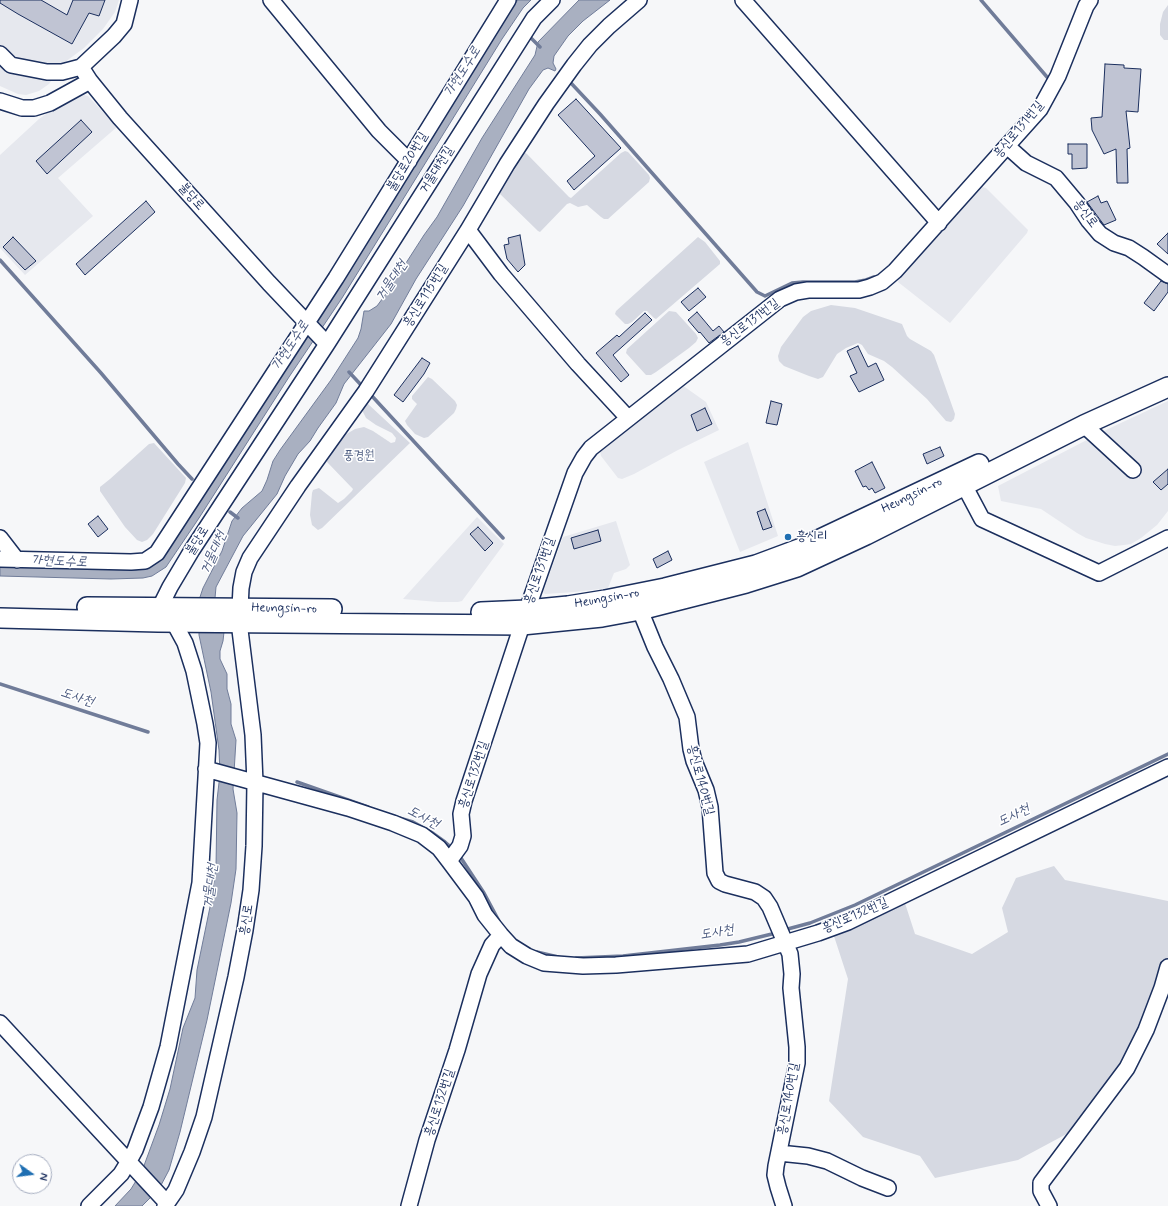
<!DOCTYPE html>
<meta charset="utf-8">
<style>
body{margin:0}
#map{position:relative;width:1168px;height:1206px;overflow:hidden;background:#f6f7f9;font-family:Mynerve,sans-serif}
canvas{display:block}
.north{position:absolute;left:12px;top:1154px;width:40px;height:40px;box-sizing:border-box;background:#fff;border:1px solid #a4acbf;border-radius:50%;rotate:104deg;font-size:11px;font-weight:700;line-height:16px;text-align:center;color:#1b2f5e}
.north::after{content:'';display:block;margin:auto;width:14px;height:18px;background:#1f6fb2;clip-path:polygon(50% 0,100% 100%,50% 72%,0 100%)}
</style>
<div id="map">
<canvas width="1168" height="1206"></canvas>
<div class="north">N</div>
</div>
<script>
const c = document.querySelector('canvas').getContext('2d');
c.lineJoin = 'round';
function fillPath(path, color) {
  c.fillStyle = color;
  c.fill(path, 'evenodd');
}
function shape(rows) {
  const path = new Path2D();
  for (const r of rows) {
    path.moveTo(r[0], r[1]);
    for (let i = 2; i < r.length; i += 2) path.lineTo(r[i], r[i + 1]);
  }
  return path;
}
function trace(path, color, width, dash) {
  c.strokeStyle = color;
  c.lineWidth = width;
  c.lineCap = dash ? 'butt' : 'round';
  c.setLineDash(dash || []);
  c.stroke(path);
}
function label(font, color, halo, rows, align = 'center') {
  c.font = font + ' Mynerve,"Poor Story",sans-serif';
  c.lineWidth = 3;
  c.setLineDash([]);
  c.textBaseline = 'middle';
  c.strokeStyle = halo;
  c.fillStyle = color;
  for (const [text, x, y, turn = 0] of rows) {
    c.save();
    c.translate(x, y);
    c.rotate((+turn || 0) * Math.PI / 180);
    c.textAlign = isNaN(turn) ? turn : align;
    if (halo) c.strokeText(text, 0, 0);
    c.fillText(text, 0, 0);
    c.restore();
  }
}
const built = shape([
 [0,0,119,0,115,12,103,29,84,48,65,62,49,84,39,91,26,95,18,94,0,86],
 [84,95,88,96,117,127,58,178,93,216,25,275,0,248,0,155,39,119,49,112],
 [982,187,986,188,1028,230,1027,233,950,323,898,282,899,278],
 [682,385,706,402,719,430,678,450,634,474,622,479,618,478,601,456,600,451,602,448],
 [1168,401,1168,511,1157,525,1141,538,1131,544,1124,545,1115,546,1105,544,1086,538,1077,533,1041,509,1001,501,998,486,1108,429],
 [748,442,778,536,740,552,704,462],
 [477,517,504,544,462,601,458,602,438,602,403,599],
 [616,521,630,565,626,569,614,573,608,588,575,592,545,594,543,592,563,537]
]);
const green = shape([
 [1168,5,1168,40,1164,40,1160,35,1160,24,1163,12],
 [522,151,527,154,569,197,571,198,621,153,625,151,628,152,649,175,650,178,649,182,608,219,604,219,601,217,587,205,578,207,570,203,567,204,540,232,538,231,497,191],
 [698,237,705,242,720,261,720,264,656,319,654,318,647,311,644,311,632,322,628,324,625,324,615,314,616,311],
 [831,305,855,308,902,324,907,336,910,339,931,351,934,355,955,414,954,419,951,422,946,421,927,399,892,367,884,361,868,354,862,345,858,343,846,348,837,354,823,377,818,379,809,376,784,366,779,361,778,356,781,347,803,317,811,311],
 [669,311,676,312,696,334,698,338,696,342,689,348,656,372,651,375,646,375,626,353,627,349],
 [428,377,432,379,455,401,457,405,456,409,454,413,428,437,424,438,415,434,407,425,405,421,417,404,412,399,412,396],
 [367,403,410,443,322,528,318,530,312,525,310,515,312,493,313,490,319,488,338,503,344,499,352,491,353,489,327,462,327,457,338,439,355,429,364,427,373,431,391,443,395,442,396,438,392,433,376,425,366,418,361,408],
 [154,443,186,478,185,483,153,534,147,540,142,542,137,540,125,527,100,491,100,487,110,479,149,444],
 [1054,866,1065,880,1168,901,1168,963,1129,1053,1074,1130,1018,1160,935,1178,920,1156,863,1137,829,1101,848,979,832,930,902,894,915,934,972,954,1008,932,1002,908,1016,878]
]);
const water = shape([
 [518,0,531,0,523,8,502,39,342,298,289,377,199,518,166,567,152,576,143,578,111,579,0,576,0,567,136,570,152,566,160,561,512,7,518,0],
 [579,0,610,0,583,21,568,36,554,56,553,63,556,69,555,71,548,68,543,70,529,89,463,206,416,279,391,324,344,384,336,403,318,428,310,441,298,454,285,476,277,494,243,536,216,587,215,598,218,616,224,632,223,641,220,651,220,659,227,674,227,689,231,704,231,724,236,740,233,789,237,813,236,869,231,903,207,1020,180,1132,169,1170,159,1189,142,1206,115,1206,131,1189,142,1171,159,1125,170,1089,183,1028,195,998,197,970,210,907,216,868,217,800,220,774,219,750,211,692,199,635,199,600,203,588,222,551,232,521,242,508,262,491,267,480,273,461,280,450,331,380,358,338,361,329,364,311,369,311,377,306,388,291,424,235,437,217,482,138,535,55,538,42,579,0]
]);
const stream = shape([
 [981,0,1047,77],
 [531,38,540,47],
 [570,82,600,114,757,292,765,296,792,283,803,282,855,282,866,280,874,277],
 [0,260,101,373,178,464,192,479],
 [349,372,362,386],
 [371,395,503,538],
 [230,512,238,518],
 [0,684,148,732],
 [297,782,368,807],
 [396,817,413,822,431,832,445,842,453,849],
 [459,855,484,893,499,921],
 [784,930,810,923,855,905,1168,754],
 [537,952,558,957],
 [576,958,623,956,720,945,739,942,776,933]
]);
const building = shape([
 [0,0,41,0,67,15,73,0,105,0,99,16,89,13,72,44,18,14,0,3,0,0],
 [1105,64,1124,65,1124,68,1141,69,1138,112,1126,111,1130,148,1127,149,1128,183,1117,183,1116,149,1104,154,1092,130,1091,118,1102,117,1105,64],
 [576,99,621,148,574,190,567,181,595,156,558,115,576,99],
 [81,120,92,132,47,174,36,161,81,120],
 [1068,144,1087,144,1087,168,1072,169,1072,154,1068,154,1068,144],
 [1098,196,1101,203,1107,201,1116,220,1104,225,1087,202,1098,196],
 [146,201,155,212,85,275,76,264,146,201],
 [1168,233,1168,254,1157,244,1168,233],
 [520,235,525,265,518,272,507,259,504,245,509,244,508,238,520,235],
 [13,237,36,261,25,270,3,247,13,237],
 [1161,281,1168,284,1168,292,1154,311,1144,303,1161,281],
 [698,288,706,297,689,311,681,302,698,288],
 [697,312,713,331,719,326,724,332,709,343,700,332,699,333,688,320,697,312],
 [645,313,652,320,613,355,629,375,621,382,596,353,617,335,619,337,645,313],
 [858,346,868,367,876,363,884,380,859,392,850,376,857,373,847,351,858,346],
 [422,358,430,363,424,374,403,402,394,395,422,358],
 [771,401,782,404,777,425,766,423,771,401],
 [705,408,712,424,697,431,691,415,705,408],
 [940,447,944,456,927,464,923,454,940,447],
 [872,462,885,488,875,493,872,488,869,490,866,486,863,487,855,471,872,462],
 [1168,469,1168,484,1161,490,1153,482,1168,469],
 [765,509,772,527,763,530,757,512,765,509],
 [98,516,108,529,98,537,88,524,98,516],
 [478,527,493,543,485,551,470,534,478,527],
 [598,530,601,541,574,549,571,538,598,530],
 [668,551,672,560,657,568,653,559,668,551]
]);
const minor = shape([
 [130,0,124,24,114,36,81,67,90,81,120,118,269,283,327,344],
 [271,0,379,131,409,161],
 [743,0,939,223],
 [0,54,11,65,47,72,62,72,81,67],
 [0,101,22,108,34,108,50,103,90,81],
 [1007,146,1026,163,1056,178,1077,203,1089,221,1100,234,1114,243,1129,248,1143,257,1168,275],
 [468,230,501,274,578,364,628,418],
 [1084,425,1133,470],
 [964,485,982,519,1099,573,1168,538],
 [0,538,17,560],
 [0,559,131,562,145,561,157,553,336,278,508,0],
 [638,599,640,610,655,647,671,679,687,717,691,749,694,761,706,790,710,807,715,873,719,881,725,884,755,892,764,898,770,907,790,954,792,974,791,988,797,1047,797,1063,776,1166,775,1175,778,1187,784,1206],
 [240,608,241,588,244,572,250,558,298,486,366,391,468,230,507,164,546,104,574,65,590,45,609,26,639,0],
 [527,610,575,473,584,457,591,448,780,299,796,292,808,290,859,290,870,287,882,282,895,271,1040,109,1058,76,1086,6,1090,0],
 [159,617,162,603,170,587,192,550,327,344,534,18,552,0],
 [206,769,348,808,393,823,422,835,439,848,449,861,476,897,485,915,501,935,511,946,527,956,544,963,583,966,616,965,748,954,818,933,848,922,1168,767],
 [449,861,460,846,463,836,461,814,464,801,522,625],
 [0,1023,167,1203],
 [779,1153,808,1156,827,1161,862,1178,888,1188],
 [89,1206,121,1174,129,1161,135,1150,151,1107,168,1047,200,883,208,743,205,724,194,671,185,643,173,621],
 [165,1206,176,1190,192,1152,204,1117,236,977,245,930,251,890,254,846,255,783,253,735,239,622],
 [409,1206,427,1140,457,1050,479,974,492,945,501,935],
 [1049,1206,1041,1191,1041,1183,1127,1068,1146,1030,1162,988,1168,967]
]);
const major = shape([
 [87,607,332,609],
 [481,612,527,610,568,606,605,600,665,588,756,565,799,549,979,464],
 [0,618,158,622,522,625,602,617,640,610,746,583,797,567,866,535,1084,425,1168,387]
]);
const markers = [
 [788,537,4,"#1f6fb2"]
];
const streetNames = [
 ["흥신로131번길",1019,130,-50],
 ["불당로20번길",408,162,-59],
 ["거물대천길",437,170,-58],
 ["불당로",191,197,48],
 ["흥신로",1085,214,53],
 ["흥신로115번길",426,296,-58],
 ["흥신로131번길",750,323,-37],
 ["Heungsin-ro",912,496,-26],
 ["불당로",198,541,-58],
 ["흥신로131번길",540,571,-71],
 ["Heungsin-ro",607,599,-10],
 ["Heungsin-ro",284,609,1],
 ["흥신로132번길",474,775,-72],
 ["흥신로140번길",700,780,75],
 ["흥신로132번길",855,916,-23],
 ["흥신로",247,920,-81],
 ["흥신로140번길",789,1099,-80],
 ["흥신로132번길",440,1103,-72]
];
const parkNames = [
 ["풍경원",359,456]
];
const poiNames = [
 ["흥신리",796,537]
];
const waterNames = [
 ["가현도수로",463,72,-58],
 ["거물대천",392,281,-56],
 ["가현도수로",291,346,-57],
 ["거물대천",214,553,-66],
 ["가현도수로",59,562,2],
 ["도사천",77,698,18],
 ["도사천",1014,816,-26],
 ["도사천",423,818,28],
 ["거물대천",211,886,-83],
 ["도사천",717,933,-10]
];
fillPath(built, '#e6e8ee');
fillPath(green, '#d6d9e2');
fillPath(water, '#a9b0c1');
trace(water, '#707c99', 1);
trace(stream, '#707c99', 3.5);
fillPath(building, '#c0c4d3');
trace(building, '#1b2f5e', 1);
trace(minor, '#1b2f5e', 18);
trace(major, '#1b2f5e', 22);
trace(minor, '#fff', 15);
trace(major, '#fff', 19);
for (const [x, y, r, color] of markers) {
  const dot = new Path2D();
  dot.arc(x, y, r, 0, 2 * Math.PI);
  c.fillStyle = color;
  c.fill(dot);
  trace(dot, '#fff', 1.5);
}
label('13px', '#1b2f5e', '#fff', streetNames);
label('13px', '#4a5a7f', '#fff', parkNames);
label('13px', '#1b2f5e', '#fff', poiNames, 'left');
label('italic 14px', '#4d5c81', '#fff', waterNames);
</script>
